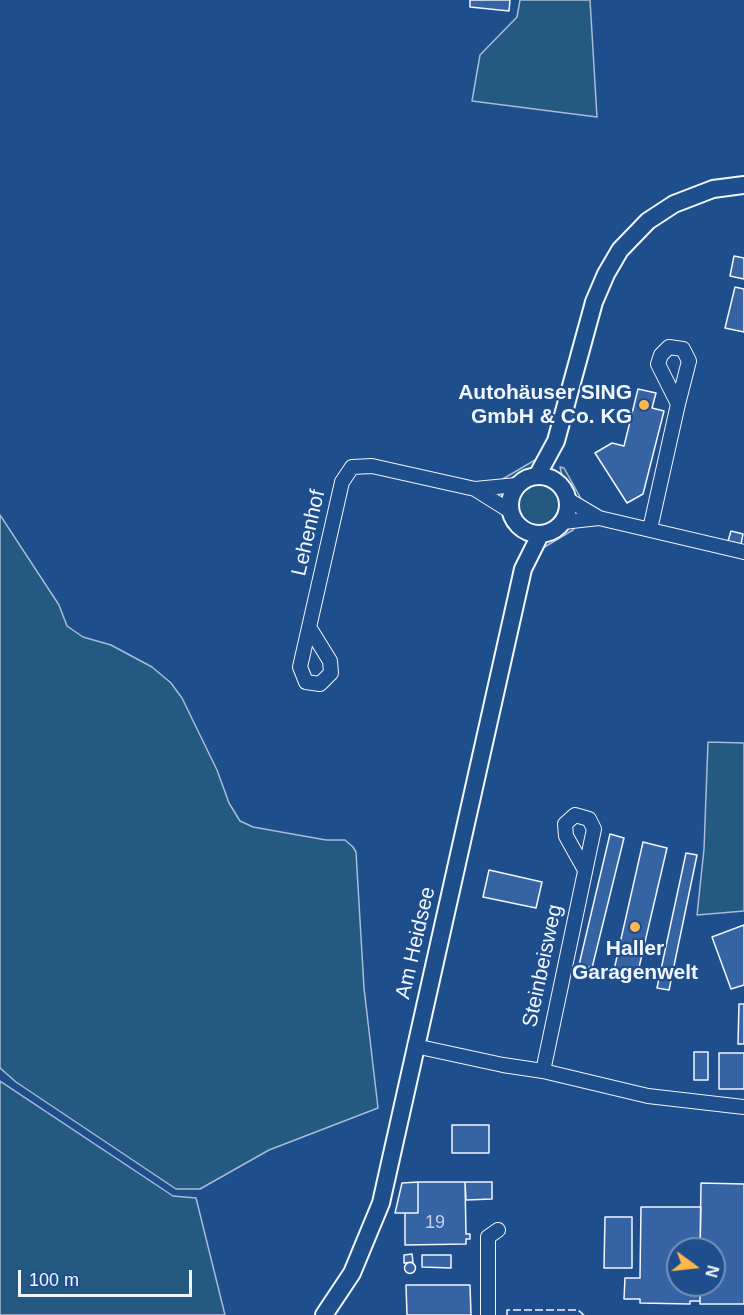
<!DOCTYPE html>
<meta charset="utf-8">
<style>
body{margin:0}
#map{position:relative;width:744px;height:1315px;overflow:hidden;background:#1f4e8c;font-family:Helvetica,sans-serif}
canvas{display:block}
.north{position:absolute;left:666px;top:1237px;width:60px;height:60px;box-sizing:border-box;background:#1f4e8c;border:2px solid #7391ba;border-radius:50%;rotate:105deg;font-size:16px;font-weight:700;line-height:24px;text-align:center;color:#f2f6ff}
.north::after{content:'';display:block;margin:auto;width:21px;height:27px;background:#ffb74d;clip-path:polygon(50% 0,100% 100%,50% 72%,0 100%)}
.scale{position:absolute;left:18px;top:1270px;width:174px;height:27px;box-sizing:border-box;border:3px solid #f2f6ff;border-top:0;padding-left:8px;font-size:18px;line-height:21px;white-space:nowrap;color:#f2f6ff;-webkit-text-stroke:4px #1f4e8c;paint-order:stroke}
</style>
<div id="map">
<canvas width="744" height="1315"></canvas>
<div class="north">N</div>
<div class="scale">100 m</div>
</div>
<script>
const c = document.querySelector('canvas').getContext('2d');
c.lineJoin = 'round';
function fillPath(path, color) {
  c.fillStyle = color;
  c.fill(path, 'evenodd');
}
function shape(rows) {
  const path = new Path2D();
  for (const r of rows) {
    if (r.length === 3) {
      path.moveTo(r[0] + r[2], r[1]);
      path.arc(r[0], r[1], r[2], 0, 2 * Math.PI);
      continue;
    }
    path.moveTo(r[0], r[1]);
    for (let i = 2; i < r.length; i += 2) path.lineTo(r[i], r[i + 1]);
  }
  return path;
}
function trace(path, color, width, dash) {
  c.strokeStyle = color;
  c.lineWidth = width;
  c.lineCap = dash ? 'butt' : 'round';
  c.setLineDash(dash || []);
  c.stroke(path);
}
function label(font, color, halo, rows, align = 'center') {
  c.font = font + ' Helvetica,sans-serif';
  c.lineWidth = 4.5;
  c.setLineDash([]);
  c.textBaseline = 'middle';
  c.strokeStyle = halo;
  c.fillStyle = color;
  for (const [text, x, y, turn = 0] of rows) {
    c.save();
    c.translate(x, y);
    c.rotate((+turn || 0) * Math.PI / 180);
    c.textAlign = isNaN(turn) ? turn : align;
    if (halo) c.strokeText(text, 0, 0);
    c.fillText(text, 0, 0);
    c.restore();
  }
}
const green = shape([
 [520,0,590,0,597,117,472,101,480,55,517,17,520,0],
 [535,460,539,461,532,468,509,481,501,482,501,480,535,460],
 [560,467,564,468,584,504,571,494,563,480,560,467],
 [538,504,21],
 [0,515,59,605,67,626,83,637,111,645,152,667,171,683,182,698,217,770,229,803,240,821,253,827,326,840,345,840,353,847,356,852,364,988,378,1108,269,1150,200,1189,176,1189,16,1082,0,1068,0,515],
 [576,525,573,530,543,548,539,547,547,538,563,528,576,525],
 [708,742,744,743,744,911,697,915,704,849,708,742],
 [0,1081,173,1196,196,1198,225,1315,0,1315,0,1081]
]);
const building = shape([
 [470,0,510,0,509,11,470,7,470,0],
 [734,256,744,258,744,279,730,276,734,256],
 [735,287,744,289,744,332,725,328,735,287],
 [638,389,656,393,652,408,664,411,643,494,627,503,595,453,612,443,624,446,638,389],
 [731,531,743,534,741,544,728,541,731,531],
 [610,834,624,838,592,968,579,965,610,834],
 [643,842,667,848,637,976,614,970,643,842],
 [686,853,697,855,669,990,657,988,686,853],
 [489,870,542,882,536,908,483,897,489,870],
 [744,925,744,985,731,989,712,937,744,925],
 [739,1004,744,1004,744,1044,738,1044,739,1004],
 [694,1052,708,1052,708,1080,694,1080,694,1052],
 [719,1053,744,1053,744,1089,719,1089,719,1053],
 [452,1125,489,1125,489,1153,452,1153,452,1125],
 [418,1182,465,1182,466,1234,470,1234,470,1239,466,1239,466,1244,405,1245,405,1213,418,1213,418,1182],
 [418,1182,418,1213,395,1213,402,1183,418,1182],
 [465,1182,492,1182,492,1199,466,1200,465,1182],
 [701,1183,744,1184,744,1304,700,1304,700,1285,714,1285,714,1249,700,1249,701,1183],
 [641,1207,701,1207,700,1249,678,1249,678,1285,700,1285,700,1301,690,1301,690,1304,640,1303,640,1299,624,1299,625,1278,640,1278,641,1207],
 [605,1217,632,1217,632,1268,604,1268,605,1217],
 [412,1254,413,1262,404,1263,404,1255,412,1254],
 [422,1255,451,1255,451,1268,422,1267,422,1255],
 [410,1268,5.5],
 [406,1285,470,1285,471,1315,407,1315,406,1285]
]);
const minor = shape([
 [475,489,510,511],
 [567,499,599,518,744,552],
 [563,522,599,518],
 [650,529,678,404,658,364,661,355,669,347,683,349,689,361,678,404],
 [309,627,330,661,331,673,320,684,306,682,300,667,342,482,352,467,372,466,475,489,517,485],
 [415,1046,503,1065,543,1071,648,1096,744,1107],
 [543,1071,594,829,589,819,575,815,565,824,566,836,585,870],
 [488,1315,488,1237,498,1230]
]);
const major = shape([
 [539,505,29],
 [537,476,556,441,594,302,606,274,620,250,648,221,674,204,713,189,744,185],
 [324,1315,352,1273,381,1203,523,569,540,535]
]);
const fence = shape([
 [507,1315,507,1310,578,1310,584,1315]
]);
const markers = [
 [644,405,6,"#ffb74d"],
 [635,927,6,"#ffb74d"]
];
const numberNames = [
 ["19",435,1223]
];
const poiNames = [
 ["Autohäuser SING",632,393],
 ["GmbH & Co. KG",632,417],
 ["Haller",635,949,"center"],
 ["Garagenwelt",635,973,"center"]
];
const streetNames = [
 ["Lehenhof",309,533,-77],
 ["Am Heidsee",416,943,-77],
 ["Steinbeisweg",543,966,-78]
];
fillPath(green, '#245a82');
trace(green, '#a8bbd7', 1.5);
fillPath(building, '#3563a3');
trace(building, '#f2f6ff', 1.5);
trace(minor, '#f2f6ff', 16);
trace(major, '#f2f6ff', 20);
trace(minor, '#1f4e8c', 14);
trace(major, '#1f4e8c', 16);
trace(fence, '#f2f6ff', 1.5, [8, 3]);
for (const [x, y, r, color] of markers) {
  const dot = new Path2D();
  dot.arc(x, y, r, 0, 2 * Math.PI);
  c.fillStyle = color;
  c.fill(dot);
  trace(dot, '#1f4e8c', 2);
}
label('18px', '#c3d1e8', null, numberNames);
label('bold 21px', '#f2f6ff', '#1f4e8c', poiNames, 'right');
label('21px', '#f2f6ff', '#1f4e8c', streetNames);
</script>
